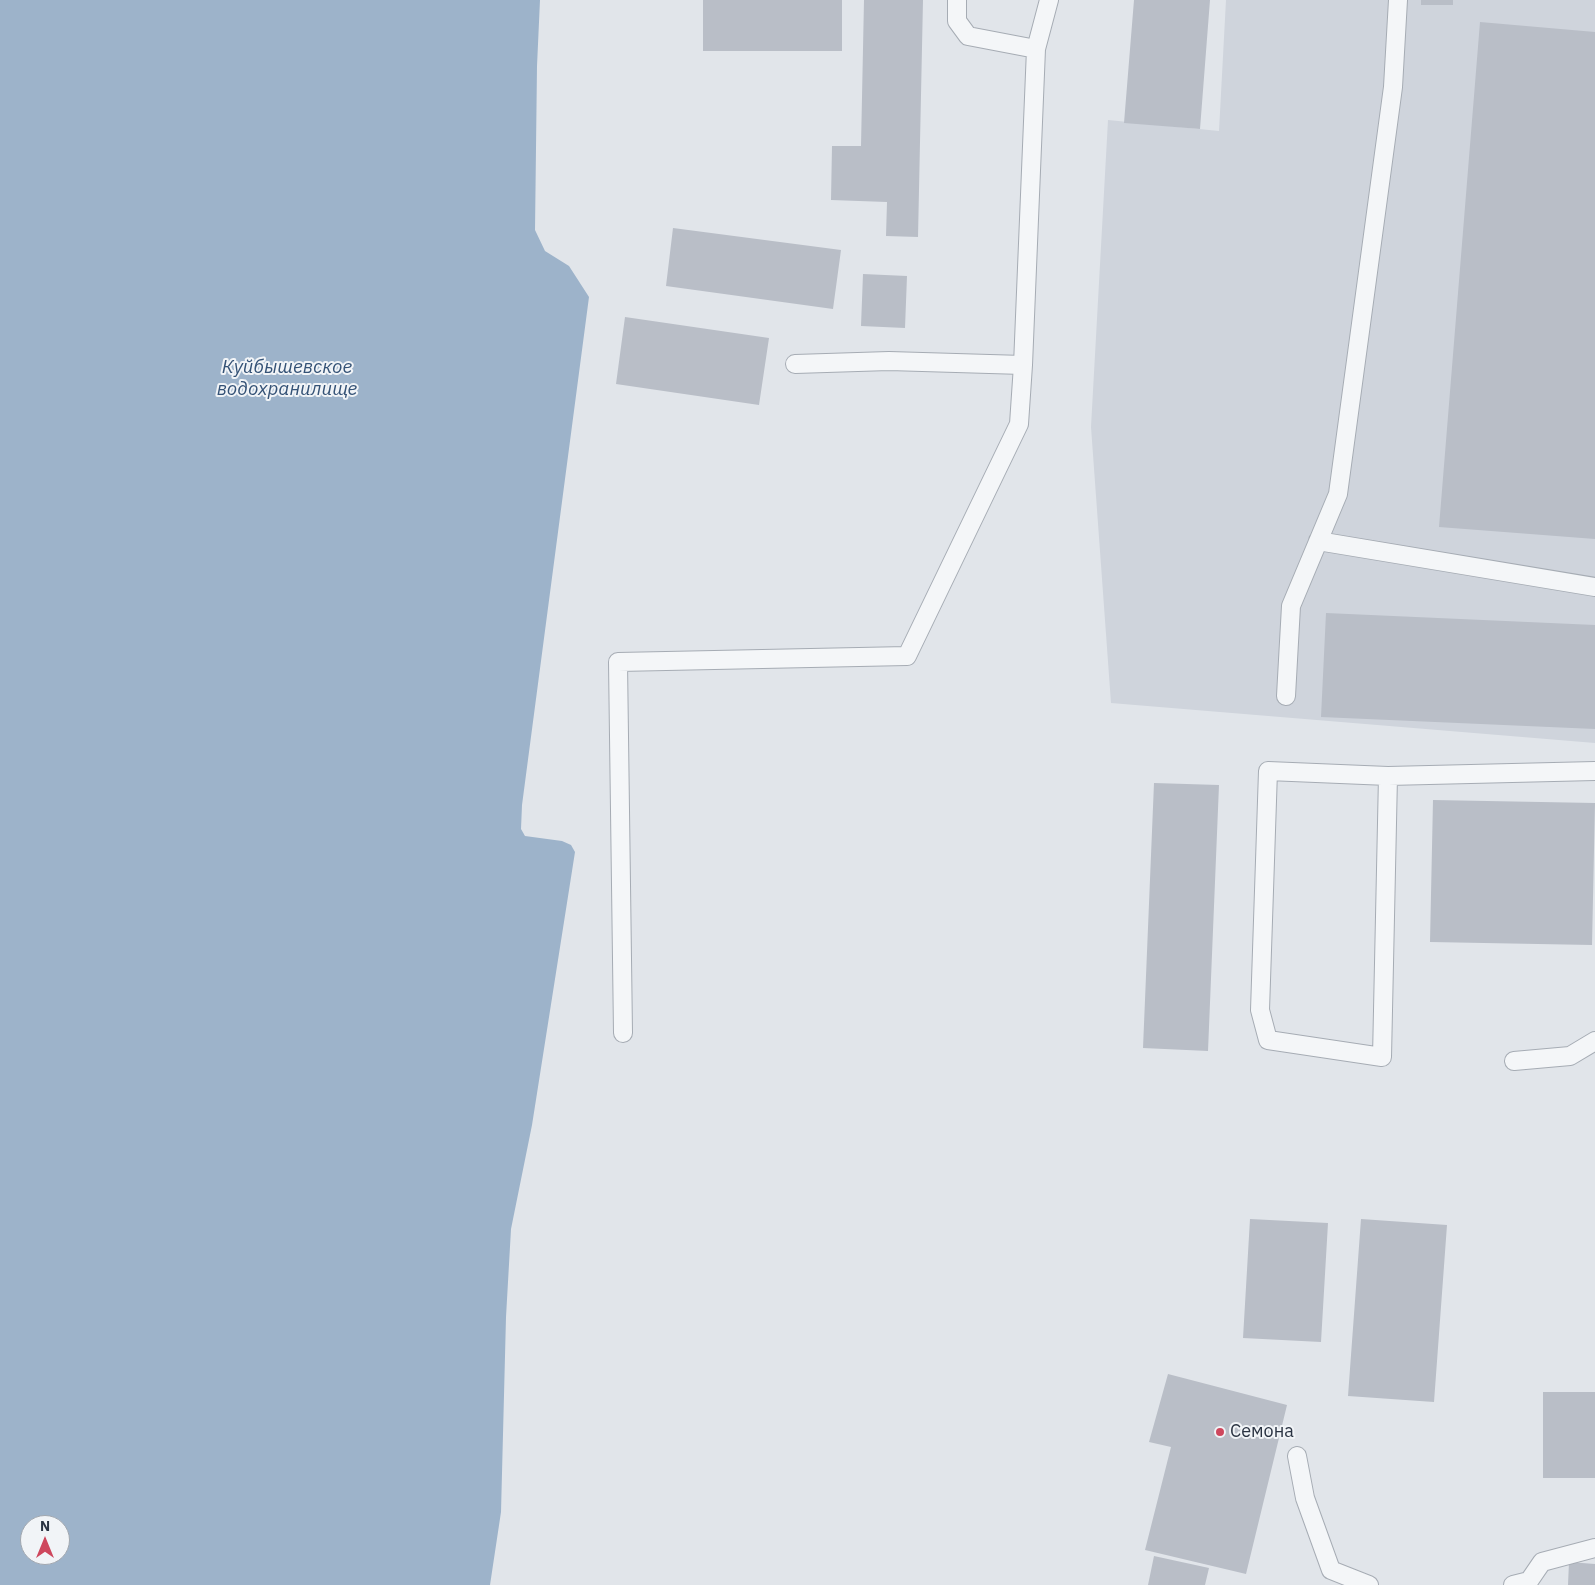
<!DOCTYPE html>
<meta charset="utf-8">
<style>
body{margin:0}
#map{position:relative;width:1595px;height:1585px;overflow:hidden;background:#e1e5ea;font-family:"IBM Plex Sans",sans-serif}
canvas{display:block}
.north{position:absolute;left:20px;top:1515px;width:50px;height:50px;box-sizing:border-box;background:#f1f4f7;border:1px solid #a1a7af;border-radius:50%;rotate:0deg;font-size:14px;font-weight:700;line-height:20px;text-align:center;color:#2a3342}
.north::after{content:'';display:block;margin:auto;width:18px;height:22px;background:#ce475d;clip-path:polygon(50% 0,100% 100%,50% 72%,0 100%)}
</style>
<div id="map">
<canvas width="1595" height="1585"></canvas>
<div class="north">N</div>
</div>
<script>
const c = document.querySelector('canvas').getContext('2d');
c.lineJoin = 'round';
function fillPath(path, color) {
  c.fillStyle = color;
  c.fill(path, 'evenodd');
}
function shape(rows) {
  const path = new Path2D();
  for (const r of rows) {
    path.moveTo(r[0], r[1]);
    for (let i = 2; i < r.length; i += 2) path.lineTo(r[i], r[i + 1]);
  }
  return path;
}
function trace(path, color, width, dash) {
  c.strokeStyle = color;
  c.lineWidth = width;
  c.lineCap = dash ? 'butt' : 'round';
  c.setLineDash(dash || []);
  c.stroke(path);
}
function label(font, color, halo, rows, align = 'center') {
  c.font = font + ' "IBM Plex Sans",sans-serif';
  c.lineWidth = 4;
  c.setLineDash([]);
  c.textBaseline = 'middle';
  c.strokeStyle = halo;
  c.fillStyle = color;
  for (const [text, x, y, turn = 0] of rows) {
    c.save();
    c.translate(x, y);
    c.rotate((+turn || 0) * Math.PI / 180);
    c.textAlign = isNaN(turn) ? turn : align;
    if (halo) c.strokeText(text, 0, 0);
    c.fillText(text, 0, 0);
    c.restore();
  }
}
const built = shape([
 [1226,0,1595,0,1595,743,1111,703,1091,427,1108,120,1219,131]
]);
const water = shape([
 [0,0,540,0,537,66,535,230,545,251,569,266,589,297,522,805,521,829,525,836,562,841,571,845,575,852,532,1125,511,1229,506,1317,501,1512,490,1585,0,1585],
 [30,1525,60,1525,60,1555,30,1555]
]);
const building = shape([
 [703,0,842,0,842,51,703,51],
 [864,0,923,0,918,237,886,236,887,202,831,200,832,146,861,146],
 [1134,0,1210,0,1200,129,1124,123],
 [1421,0,1453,0,1453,5,1421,5],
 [1480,22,1595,32,1595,539,1439,527],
 [673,228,841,250,833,309,666,286],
 [863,274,907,276,905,328,861,326],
 [625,317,769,338,759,405,616,384],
 [1326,613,1595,625,1595,729,1321,717],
 [1154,783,1219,785,1208,1051,1143,1048],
 [1433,800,1595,803,1592,945,1430,942],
 [1250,1219,1328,1223,1321,1342,1243,1338],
 [1361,1219,1447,1225,1434,1402,1348,1396],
 [1168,1374,1287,1405,1246,1574,1145,1550,1171,1447,1149,1442],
 [1543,1392,1595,1392,1595,1478,1543,1478],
 [1154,1556,1209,1568,1205,1585,1148,1585],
 [1569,1562,1595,1564,1595,1585,1568,1585]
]);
const service = shape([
 [957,0,957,21,968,36,1036,49],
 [795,364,889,361,1023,365],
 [1318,541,1595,587],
 [1286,696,1291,606,1338,494,1393,87,1398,0],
 [1388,776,1382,1057,1268,1040,1260,1010,1268,771,1388,776,1595,771],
 [623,1033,618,662,907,656,1019,424,1023,365,1036,49,1049,0],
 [1514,1061,1570,1056,1595,1041],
 [1297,1456,1305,1498,1331,1570,1369,1585],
 [1513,1585,1529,1581,1542,1562,1595,1548]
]);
const markers = [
 [1220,1432,5,"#ce475d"]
];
const poiNames = [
 ["Семона",1230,1432]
];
const waterNames = [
 ["Куйбышевское",287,368],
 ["водохранилище",287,390]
];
fillPath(built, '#cfd4dc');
fillPath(water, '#9db3ca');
fillPath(building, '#b9bec7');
trace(service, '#a6acb4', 20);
trace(service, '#f4f6f8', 18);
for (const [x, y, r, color] of markers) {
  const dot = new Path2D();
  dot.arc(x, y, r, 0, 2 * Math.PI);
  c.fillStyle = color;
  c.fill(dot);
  trace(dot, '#f1f4f7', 2);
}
label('18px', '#2a3342', '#f1f4f7', poiNames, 'left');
label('italic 19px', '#345276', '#f1f4f7', waterNames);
</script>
